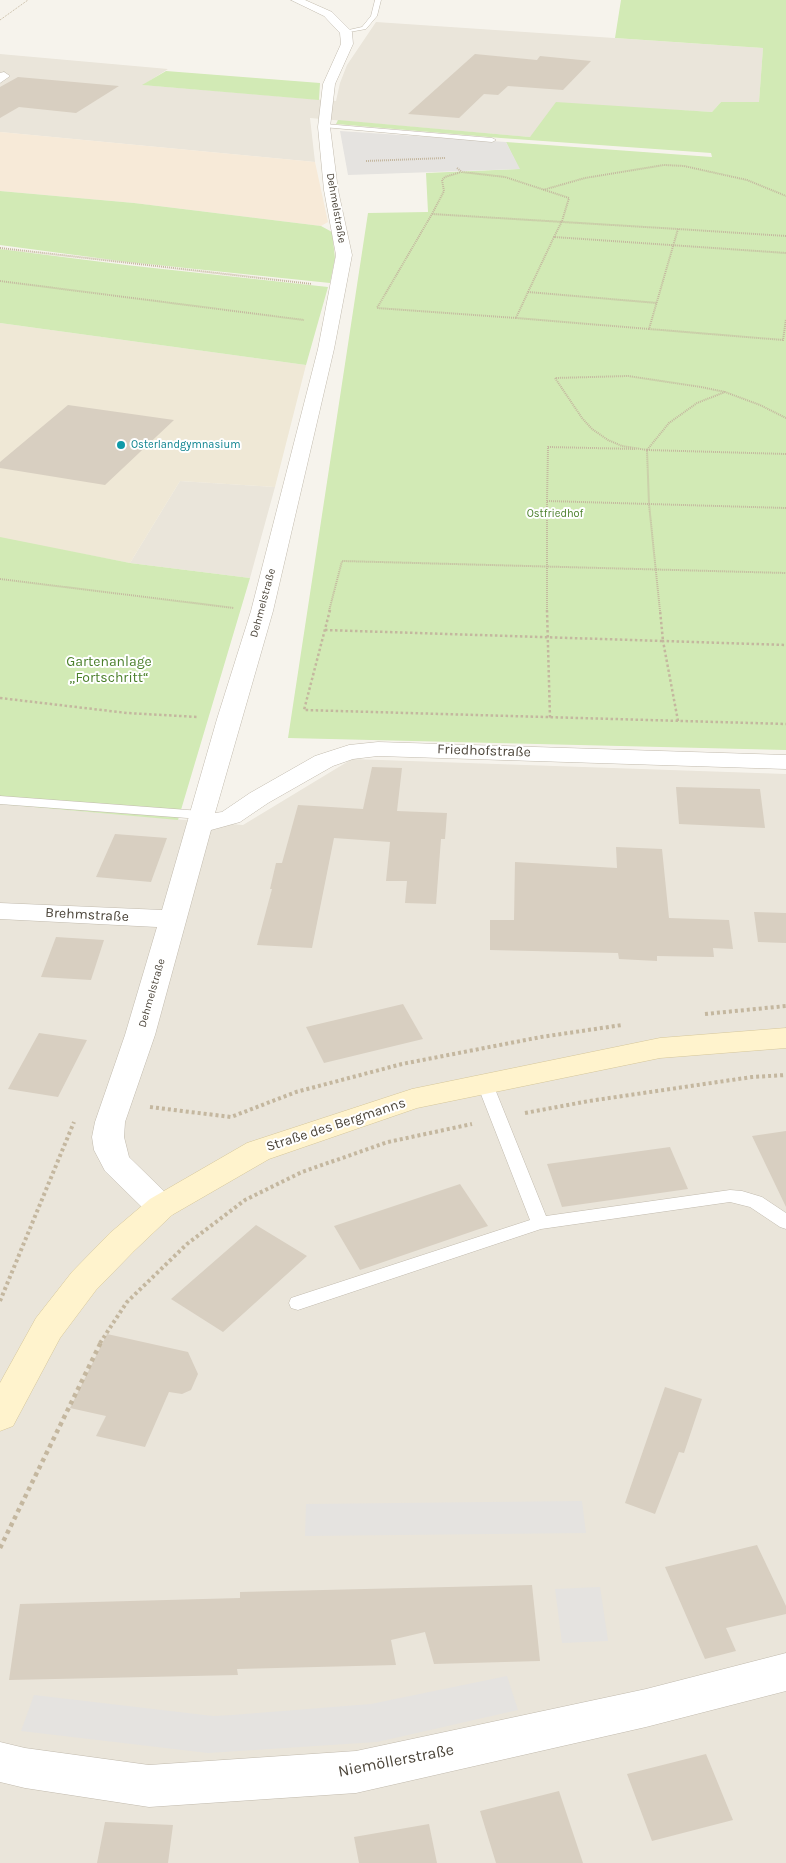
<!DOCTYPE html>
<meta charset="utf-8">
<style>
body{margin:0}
canvas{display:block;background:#f6f3ec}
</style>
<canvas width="786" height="1863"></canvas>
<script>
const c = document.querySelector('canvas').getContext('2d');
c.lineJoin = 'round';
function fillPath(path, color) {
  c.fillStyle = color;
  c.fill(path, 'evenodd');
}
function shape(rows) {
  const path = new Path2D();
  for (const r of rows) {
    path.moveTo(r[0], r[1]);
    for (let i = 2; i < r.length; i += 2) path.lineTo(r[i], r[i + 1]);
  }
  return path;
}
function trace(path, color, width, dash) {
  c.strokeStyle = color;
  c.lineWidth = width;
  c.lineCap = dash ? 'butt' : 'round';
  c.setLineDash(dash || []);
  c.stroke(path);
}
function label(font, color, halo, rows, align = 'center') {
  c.font = font + ' Karla,sans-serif';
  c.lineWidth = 4;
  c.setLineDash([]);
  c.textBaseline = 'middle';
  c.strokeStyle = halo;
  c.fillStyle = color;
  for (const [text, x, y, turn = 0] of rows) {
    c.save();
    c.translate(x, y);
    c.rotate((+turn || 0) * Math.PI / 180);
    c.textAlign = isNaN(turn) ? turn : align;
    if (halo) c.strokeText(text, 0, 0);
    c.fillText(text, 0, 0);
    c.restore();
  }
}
const residential = shape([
 [376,22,763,48,759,102,721,102,712,112,637,108,530,137,310,118,315,162,0,132,0,54,168,69,143,85,336,101,340,83,347,65],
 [180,481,275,487,250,578,130,563],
 [352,759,786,774,786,1863,0,1863,0,804,243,825]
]);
const commercial = shape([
 [0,132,315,162,328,222,321,226,134,203,0,191]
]);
const education = shape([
 [0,323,306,365,275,487,180,481,130,563,0,538]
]);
const green = shape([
 [621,0,786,0,786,750,288,738,368,213,428,212,426,173,519,169,506,142,712,157,711,153,501,138,336,124,338,120,530,137,556,102,712,112,721,102,759,102,763,48,615,38],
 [166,71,320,83,319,100,142,85],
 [0,191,134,203,321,226,332,232,335,258,330,283,128,262,0,245],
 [0,249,126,265,328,287,306,365,0,323],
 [0,537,130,563,250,578,178,820,0,804]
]);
const parking = shape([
 [340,131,506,142,520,169,348,175],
 [582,1501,586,1533,305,1536,306,1504],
 [600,1587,608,1641,562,1643,555,1589],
 [507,1676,518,1710,377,1742,208,1753,21,1731,34,1695,213,1716,232,1715,371,1704]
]);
const building = shape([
 [475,54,537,60,540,56,591,61,563,90,508,86,498,95,484,94,459,118,408,114],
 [18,77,119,86,76,113,19,107,0,118,0,87],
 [68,405,174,420,105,485,0,468,0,462],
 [372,767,402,768,397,811,447,813,445,839,441,839,436,904,405,903,407,881,386,881,390,842,334,838,312,948,257,945,272,889,270,889,276,863,282,863,298,805,363,809],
 [676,787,760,789,765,828,679,824],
 [115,834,167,838,151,882,96,877],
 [616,847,662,849,669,918,729,920,733,949,713,948,714,957,657,956,657,961,619,959,618,953,490,950,490,920,514,920,515,862,617,868],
 [754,912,786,913,786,943,758,942],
 [56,937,104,940,91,980,41,977],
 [403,1004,423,1039,324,1063,306,1027],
 [39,1033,87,1040,58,1097,8,1089],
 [786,1131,786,1207,752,1136],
 [670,1147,688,1189,562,1207,547,1164],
 [460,1184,488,1226,360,1270,334,1226],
 [256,1225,307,1256,223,1332,171,1299],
 [107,1334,188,1352,198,1374,191,1390,182,1394,169,1392,145,1447,96,1436,106,1416,70,1408],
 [665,1387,702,1399,684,1453,679,1452,655,1514,625,1503],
 [757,1545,786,1606,786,1614,726,1628,736,1651,705,1659,665,1567],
 [532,1585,540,1661,434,1664,425,1632,391,1640,396,1665,237,1669,238,1675,9,1680,20,1604,240,1598,240,1592],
 [706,1754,733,1820,652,1841,627,1774],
 [559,1791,583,1863,496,1863,480,1811],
 [105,1822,173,1825,168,1863,97,1863],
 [429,1824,437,1863,359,1863,354,1837]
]);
const pathFar4 = shape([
 [0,20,28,0]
]);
const pathFar3 = shape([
 [366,161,445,158],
 [457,168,462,172,505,177,569,198,562,221,554,237],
 [543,190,585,178,664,165,684,166,747,180,786,196],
 [432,214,444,191,442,180,445,177,461,172],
 [786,236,678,229,649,329,783,340,786,319],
 [0,248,312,284],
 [0,281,304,320],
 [528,292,554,237,786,253],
 [516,318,377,308,432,214,678,229],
 [649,329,516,318,528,292,657,303],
 [647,450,622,446,608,440,592,429,582,418,555,378,628,376,701,387,725,392,760,405,786,418],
 [647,450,786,454],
 [547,501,548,447,636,449],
 [0,579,234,608],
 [329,611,342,561,786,573],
 [547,611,547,501,786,508],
 [660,611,649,504,647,450,669,423,697,403,725,392]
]);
const pathFar2 = shape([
 [330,610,304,710,786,724],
 [547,610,550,718],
 [325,630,663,641,660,610],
 [0,698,127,713,198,717],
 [678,721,663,641,786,645]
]);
const pathFar1 = shape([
 [705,1014,786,1006],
 [150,1107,231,1117,296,1092,402,1064,541,1037,622,1025],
 [525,1113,589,1101,752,1077,786,1075],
 [0,1301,74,1122],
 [100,1343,127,1302,187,1244,245,1200,302,1172,388,1142,472,1124]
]);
const path = shape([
 [0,1548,101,1342]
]);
const service = shape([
 [375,0,381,0,377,16,366,29,344,33,344,31,362,27,371,16,375,0],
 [325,124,492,138,496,140,492,142,323,127,323,125,325,124],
 [0,796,201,811,208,815,201,819,0,804,0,796],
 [485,1078,491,1080,493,1084,546,1216,730,1190,742,1191,762,1197,786,1213,786,1229,780,1227,750,1207,730,1202,541,1229,298,1310,291,1308,289,1303,291,1298,530,1220,477,1084,479,1080,485,1078]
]);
const minor = shape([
 [291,0,305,0,332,12,352,32,353,44,335,84,330,127,338,190,352,255,334,349,273,611,215,813,222,812,250,793,315,756,349,745,378,742,786,755,786,769,378,756,353,759,333,766,268,803,240,822,211,830,155,1035,125,1122,124,1137,129,1157,172,1199,177,1207,172,1215,161,1219,150,1215,105,1171,94,1150,92,1137,95,1122,125,1035,157,927,0,919,0,903,162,910,217,719,251,611,318,349,336,255,324,190,318,127,323,84,341,44,340,33,324,16,291,0],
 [4,72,10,76,0,83,0,73,4,72],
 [786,1653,786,1691,646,1727,356,1793,149,1807,25,1788,0,1782,0,1742,25,1748,149,1765,356,1751,646,1689,786,1653]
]);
const secondary = shape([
 [786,1028,786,1048,660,1058,417,1108,269,1159,172,1215,134,1251,96,1290,60,1338,13,1426,0,1431,0,1383,36,1318,72,1272,110,1233,150,1199,247,1143,412,1089,660,1038,786,1028]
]);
const markers = [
 [121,445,5,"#0f9aa8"]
];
const farStreetnames = [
 ["Dehmelstraße",336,208,80],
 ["Dehmelstraße",263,603,-75],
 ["Dehmelstraße",152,993,-74]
];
const farCulturenames = [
 ["Osterlandgymnasium",131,445]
];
const farParknames = [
 ["Ostfriedhof",555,514]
];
const parkNames = [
 ["Gartenanlage",109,662],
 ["„Fortschritt“",109,678]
];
const streetNames = [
 ["Friedhofstraße",484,751,2],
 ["Brehmstraße",87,915,3],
 ["Straße des Bergmanns",336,1125,-18]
];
const nearStreetnames = [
 ["Niemöllerstraße",396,1761,-11]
];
fillPath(residential, '#eae5da');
fillPath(commercial, '#f7ead8');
fillPath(education, '#efe8d6');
fillPath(green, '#d2eab5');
fillPath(parking, '#e5e3e0');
fillPath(building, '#d8cfc1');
trace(service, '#c2bbae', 1);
trace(minor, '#c2bbae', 1);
trace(secondary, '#d6c79b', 1);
trace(pathFar4, '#c4b79f', 1, [1, 1]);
trace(pathFar3, '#c4b79f', 2, [1, 1]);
trace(pathFar2, '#c4b79f', 2.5, [2.5, 2.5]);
trace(pathFar1, '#c4b79f', 4, [3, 3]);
trace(path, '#c4b79f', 4.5, [4, 4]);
fillPath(service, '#fff');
fillPath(minor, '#fff');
fillPath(secondary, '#fff3cd');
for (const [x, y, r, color] of markers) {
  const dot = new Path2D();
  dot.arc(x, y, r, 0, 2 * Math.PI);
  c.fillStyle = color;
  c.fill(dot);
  trace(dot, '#fff', 2);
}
label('11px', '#4b4439', '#fff', farStreetnames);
label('11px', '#0d838f', '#fff', farCulturenames, 'left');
label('11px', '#4a7f2a', '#fff', farParknames);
label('14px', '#4a7f2a', '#fff', parkNames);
label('14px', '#4b4439', '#fff', streetNames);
label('16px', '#4b4439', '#fff', nearStreetnames);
</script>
